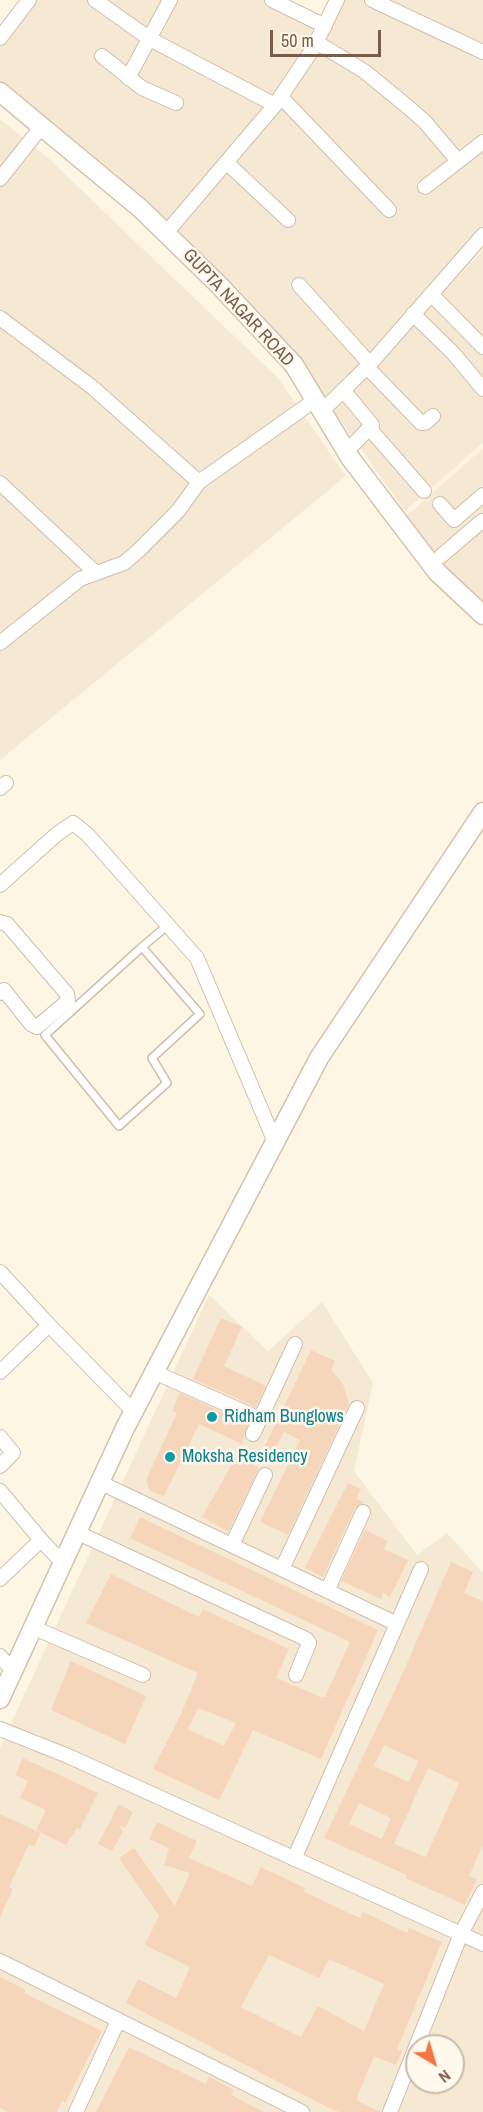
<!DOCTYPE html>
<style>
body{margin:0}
#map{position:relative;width:483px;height:2112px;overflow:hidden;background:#fef6e5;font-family:"Archivo Narrow",sans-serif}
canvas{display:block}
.north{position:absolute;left:405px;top:2034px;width:60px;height:60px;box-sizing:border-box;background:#fff9ed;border:2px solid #c9bbab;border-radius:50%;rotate:142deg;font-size:16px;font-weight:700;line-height:24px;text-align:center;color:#795d48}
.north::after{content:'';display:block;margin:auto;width:21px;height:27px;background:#f17642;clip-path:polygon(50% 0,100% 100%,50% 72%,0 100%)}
.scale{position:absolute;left:270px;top:30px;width:111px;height:27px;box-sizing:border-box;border:3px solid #795d48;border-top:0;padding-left:8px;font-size:18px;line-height:21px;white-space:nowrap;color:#795d48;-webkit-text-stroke:4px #fff9ed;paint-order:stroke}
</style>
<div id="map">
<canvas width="483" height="2112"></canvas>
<div class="north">N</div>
<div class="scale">50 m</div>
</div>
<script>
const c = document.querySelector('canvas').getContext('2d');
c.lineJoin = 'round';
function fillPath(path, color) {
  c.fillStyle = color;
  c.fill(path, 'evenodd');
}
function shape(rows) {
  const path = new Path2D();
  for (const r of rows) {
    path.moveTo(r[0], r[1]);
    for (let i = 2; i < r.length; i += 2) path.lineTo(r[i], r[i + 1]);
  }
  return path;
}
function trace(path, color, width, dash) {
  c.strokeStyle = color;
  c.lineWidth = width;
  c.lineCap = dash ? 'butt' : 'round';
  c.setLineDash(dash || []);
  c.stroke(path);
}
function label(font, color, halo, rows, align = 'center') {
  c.font = font + ' "Archivo Narrow",sans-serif';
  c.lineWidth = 5;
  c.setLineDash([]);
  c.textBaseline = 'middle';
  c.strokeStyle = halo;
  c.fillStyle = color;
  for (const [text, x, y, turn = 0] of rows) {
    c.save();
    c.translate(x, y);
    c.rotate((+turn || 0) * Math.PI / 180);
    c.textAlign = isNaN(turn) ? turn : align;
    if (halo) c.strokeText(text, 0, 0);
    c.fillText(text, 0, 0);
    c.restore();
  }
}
const residential = shape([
 [29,0,95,0,150,39,170,0,272,0,325,25,337,0,483,0,483,235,322,411,294,365,166,233,0,94,0,38],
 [105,0,165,0,149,32],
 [0,119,47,157,278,378,346,476,0,760],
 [483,250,483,443,405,511,333,410],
 [483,448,483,605,446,571,403,519],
 [209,1295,268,1351,322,1302,373,1383,354,1471,417,1555,447,1533,483,1573,483,2112,0,2112,0,1747],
 [417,2046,453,2046,453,2082,417,2082]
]);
const building = shape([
 [221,1318,242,1327,224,1366,266,1386,256,1407,193,1379],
 [311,1350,335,1361,331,1370,343,1384,349,1404,288,1535,260,1522,300,1440,284,1432,273,1452,264,1448],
 [180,1393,248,1424,242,1444,199,1424,164,1496,150,1491,146,1480,177,1413,172,1411],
 [237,1455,259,1468,228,1532,202,1517],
 [348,1483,361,1489,356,1499,364,1502,355,1508,323,1577,305,1568],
 [140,1517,378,1630,321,1759,253,1730,219,1800,153,1769,181,1714,198,1673,86,1623,111,1574,199,1617,203,1609,289,1649,276,1678,321,1697,325,1697,350,1642,130,1538],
 [198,1708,236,1723,224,1746,188,1729],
 [365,1530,388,1541,384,1549,408,1560,390,1597,383,1593,381,1599,341,1581],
 [451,1562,473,1572,464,1593,483,1601,483,1845,469,1876,477,1879,465,1905,405,1878,407,1875,324,1838,397,1686],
 [384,1745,418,1761,409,1782,374,1766],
 [428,1768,459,1783,426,1857,394,1844],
 [359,1803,391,1818,382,1839,349,1824],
 [71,1661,146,1696,125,1744,51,1710],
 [23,1758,98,1793,80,1829,77,1828,66,1845,36,1830,46,1810,20,1798,28,1781,15,1775],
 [119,1804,133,1812,125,1828,119,1825,123,1831,112,1851,98,1844],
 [0,1814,41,1833,34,1847,29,1844,9,1887,13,1889,0,1917],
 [157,1822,197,1841,189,1858,252,1886,261,1867,305,1888,304,1892,360,1918,363,1912,407,1933,409,1928,442,1942,397,2049,402,2051,396,2065,374,2056,356,2100,381,2112,339,2112,327,2107,126,2003,138,1979,176,1998,190,1967,145,1945,159,1916,119,1858,134,1848,175,1906,190,1873,164,1865,169,1848,149,1839],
 [269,1955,319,1978,329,1959,384,1984,364,2031,318,2006,301,2037,241,2007],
 [0,1977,26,1990,24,1993,102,2031,65,2103,62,2101,57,2112,9,2112,0,2108],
 [129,2047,206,2084,209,2077,234,2090,231,2095,264,2112,96,2112]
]);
const lane = shape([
 [142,947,200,1014,152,1058,167,1083,119,1126,45,1035,142,947,168,925]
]);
const street = shape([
 [95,0,150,39,275,105],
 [272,0,325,26],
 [372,0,483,52],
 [0,38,29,0],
 [316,42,364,71,408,107,425,122,458,161],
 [102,56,142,88,176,103],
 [128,78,170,0],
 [281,97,389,210],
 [226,162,288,220],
 [0,179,42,126],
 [425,187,483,142],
 [166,233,275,105,314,47,337,0],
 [299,285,370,364],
 [431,294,483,347],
 [413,314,453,353,483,389],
 [0,318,92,387,199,482,315,400],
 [367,367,421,423,425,423,433,416],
 [343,390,372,425,347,451],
 [322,411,370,364,483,235],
 [370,429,424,491],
 [0,483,96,573],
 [440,504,454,520,483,495],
 [441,556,482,521],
 [0,643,80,579,124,563,138,551,178,511,199,482],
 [0,788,6,783],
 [0,885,57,834,73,823,87,834,197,958,275,1142],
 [0,922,7,924,67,994,68,1001,37,1027,31,1024,4,990,0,993],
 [0,1272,49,1325],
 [0,1372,49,1325,134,1412],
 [154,1372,260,1419],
 [253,1434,295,1344],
 [0,1437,13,1453,0,1466],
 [99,1482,397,1624],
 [0,1491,41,1540,0,1579],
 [76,1532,306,1639,309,1643,296,1675],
 [41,1540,62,1562],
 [232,1545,265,1475],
 [282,1569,357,1408],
 [327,1591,363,1512],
 [32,1627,143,1675],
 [0,1656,12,1670],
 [0,1729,68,1756,461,1934,390,2112],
 [294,1859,421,1569],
 [483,1892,461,1934,483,1944],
 [0,1961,302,2112],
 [76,2112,118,2021]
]);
const secondary = shape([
 [0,92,141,209,219,285,294,365,351,459,437,572,483,615],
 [0,1699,125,1428,319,1058,483,812]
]);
const markers = [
 [212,1417,6,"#0f9aa8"],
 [170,1457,6,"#0f9aa8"]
];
const streetNames = [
 ["GUPTA NAGAR ROAD",238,308,47]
];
const cultureNames = [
 ["Ridham Bunglows",224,1417],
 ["Moksha Residency",182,1457]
];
fillPath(residential, '#f6e9d3');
fillPath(building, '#f5d6bb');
trace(lane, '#d0beaa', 10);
trace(street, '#d0beaa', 16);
trace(secondary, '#d6c1aa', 21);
trace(lane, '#fff', 7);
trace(street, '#fff', 14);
trace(secondary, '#fff', 18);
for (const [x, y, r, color] of markers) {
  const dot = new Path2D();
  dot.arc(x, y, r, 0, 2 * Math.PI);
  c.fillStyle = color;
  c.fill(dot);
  trace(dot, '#fff9ed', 2);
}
label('18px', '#795d48', '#fff9ed', streetNames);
label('18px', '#0d838f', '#fff9ed', cultureNames, 'left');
</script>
